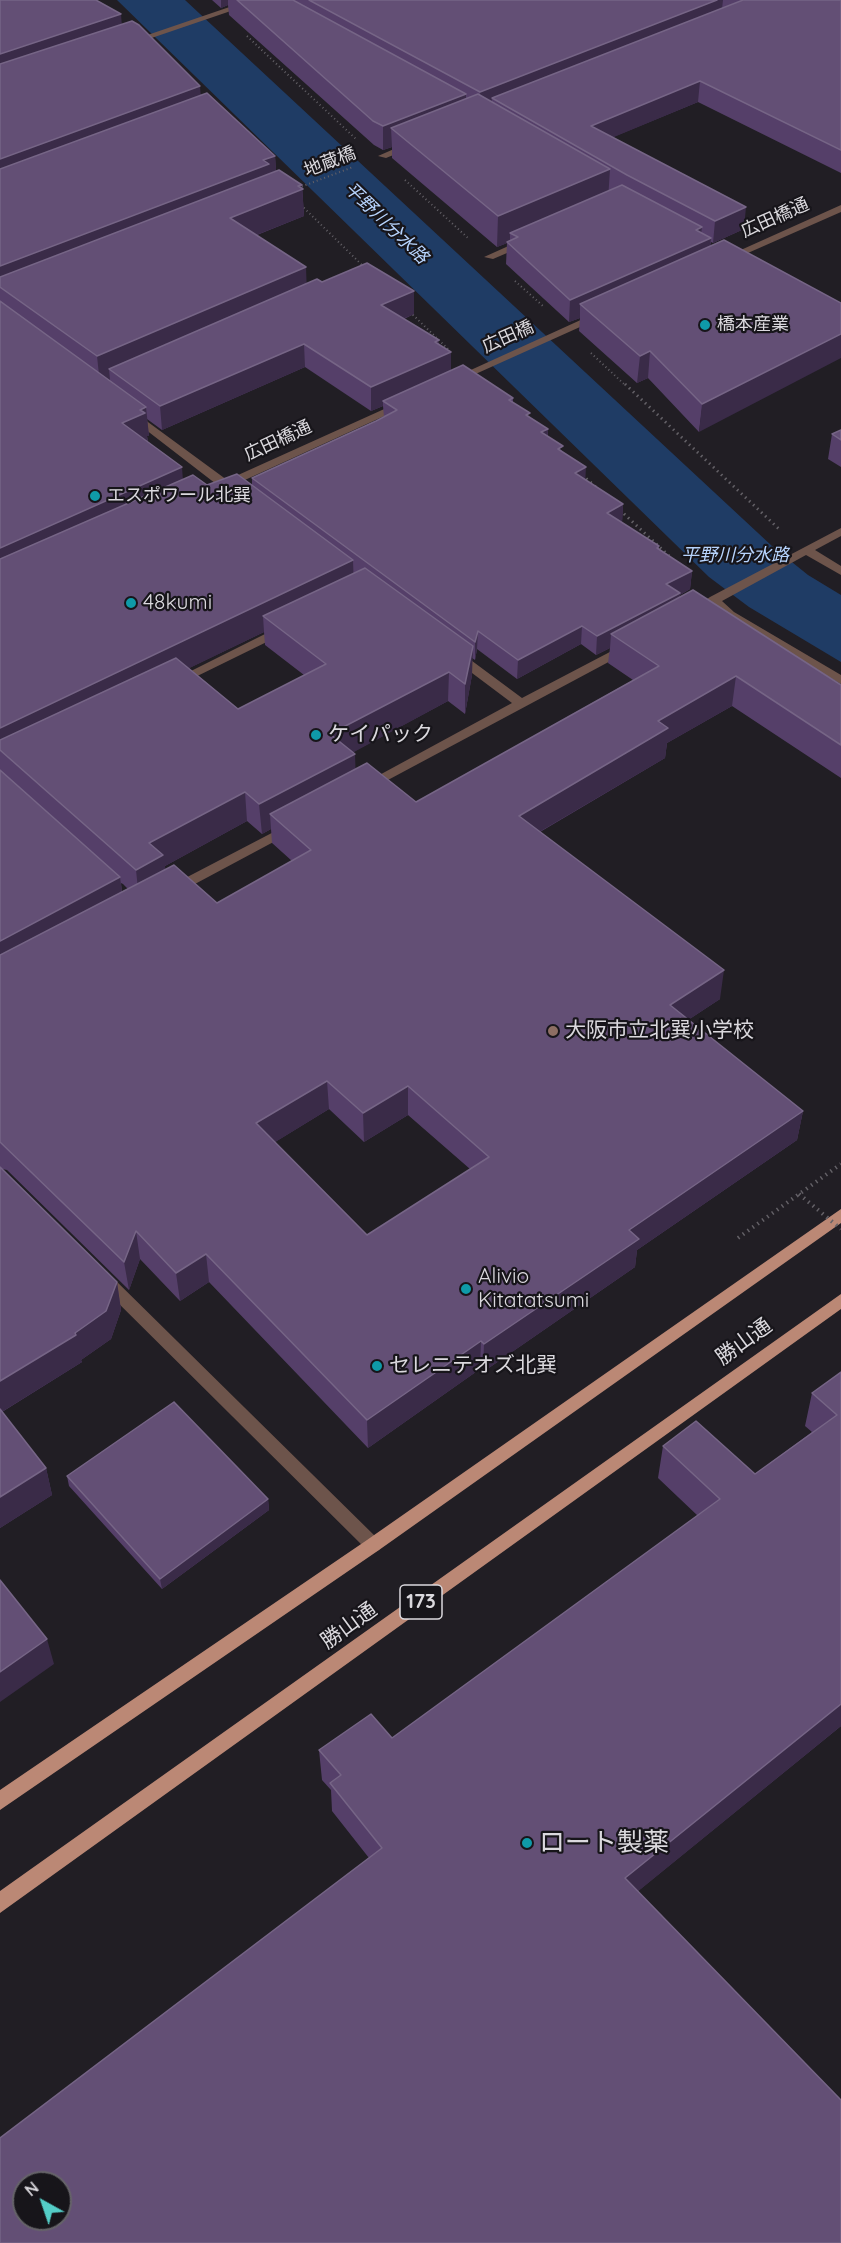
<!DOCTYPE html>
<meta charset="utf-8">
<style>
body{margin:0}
#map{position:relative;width:841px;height:2243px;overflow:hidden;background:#211e24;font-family:Quicksand,sans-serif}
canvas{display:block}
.north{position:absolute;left:12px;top:2171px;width:60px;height:60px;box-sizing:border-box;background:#17151a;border:2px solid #656368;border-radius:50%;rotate:320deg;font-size:16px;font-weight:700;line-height:24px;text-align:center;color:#dbd9de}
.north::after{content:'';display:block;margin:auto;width:21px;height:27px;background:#54cdc7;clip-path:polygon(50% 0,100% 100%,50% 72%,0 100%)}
</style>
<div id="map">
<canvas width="841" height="2243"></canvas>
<div class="north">N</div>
</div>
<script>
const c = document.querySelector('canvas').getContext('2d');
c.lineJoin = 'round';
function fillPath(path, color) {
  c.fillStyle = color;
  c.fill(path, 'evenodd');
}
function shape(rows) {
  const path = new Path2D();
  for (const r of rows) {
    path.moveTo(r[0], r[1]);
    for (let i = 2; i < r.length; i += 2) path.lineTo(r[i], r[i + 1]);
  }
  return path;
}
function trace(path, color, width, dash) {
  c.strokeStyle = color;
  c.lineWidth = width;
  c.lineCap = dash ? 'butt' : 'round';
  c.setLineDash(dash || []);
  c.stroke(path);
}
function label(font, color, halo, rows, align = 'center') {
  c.font = font + ' Quicksand,"Noto Sans JP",sans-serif';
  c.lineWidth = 4.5;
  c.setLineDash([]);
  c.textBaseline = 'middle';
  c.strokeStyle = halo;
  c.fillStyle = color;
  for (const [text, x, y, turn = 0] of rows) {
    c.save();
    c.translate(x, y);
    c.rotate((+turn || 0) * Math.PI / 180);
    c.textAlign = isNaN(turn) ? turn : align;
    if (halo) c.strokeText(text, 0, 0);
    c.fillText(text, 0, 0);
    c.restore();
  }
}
const water = shape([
 [117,0,185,0,772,546,808,575,841,595,841,662,749,607,709,577]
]);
const pathFar2 = shape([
 [247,36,357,140],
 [405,180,468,238],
 [298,188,353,167],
 [301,205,364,267],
 [515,281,543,306],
 [410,312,448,349],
 [591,353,626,386]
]);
const pathFar1 = shape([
 [625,384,779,529],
 [582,475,597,488],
 [620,510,669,556]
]);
const path = shape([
 [738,1238,841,1164]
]);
const minor = shape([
 [250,0,263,0,134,44,127,42,250,0],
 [410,142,415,145,413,147,386,158,378,156,410,142],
 [841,205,841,212,732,260,723,258,841,205],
 [524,239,529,242,528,244,493,259,484,257,524,239],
 [596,313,601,316,600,318,460,381,452,381,451,379,596,313],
 [402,401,407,404,406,406,234,485,238,489,232,492,220,487,128,416,129,414,137,414,227,480,402,401],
 [841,528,841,536,815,550,841,566,841,575,806,555,722,601,734,612,841,675,841,684,726,618,714,606,694,616,688,612,710,597,841,528],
 [283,625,287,626,287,632,179,685,171,685,169,682,283,625],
 [627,643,633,647,631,650,373,788,363,788,361,785,512,703,452,658,450,655,452,652,460,652,522,698,627,643],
 [289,824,294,825,296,828,294,831,180,892,170,892,168,889,170,886,289,824],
 [104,1273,110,1275,379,1540,382,1545,379,1550,373,1553,367,1550,98,1283,96,1279,98,1275,104,1273]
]);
const major = shape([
 [841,1209,841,1223,379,1550,0,1810,0,1790,367,1540,841,1209],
 [841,1294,841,1309,0,1913,0,1891,841,1294]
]);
const pathBridge = shape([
 [799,1194,841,1229]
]);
const wall = shape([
 [0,0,97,1,121,24,201,95,275,156,276,171,302,185,304,216,257,235,306,283,322,282,414,291,414,314,404,319,439,344,451,371,513,398,513,403,530,417,548,429,548,437,563,452,585,480,623,504,622,523,659,546,659,550,692,571,690,589,680,595,679,598,841,685,841,778,732,706,667,743,665,758,540,832,720,999,688,1020,803,1111,797,1140,637,1250,635,1267,483,1372,480,1369,368,1448,209,1282,180,1301,140,1259,129,1290,7,1170,2,1169,117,1282,121,1310,111,1339,81,1360,82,1362,2,1412,46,1468,52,1495,0,1528],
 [305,367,371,411,383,406,384,417,252,478,252,485,207,485,183,480,148,442,147,436,149,436,147,419,162,430],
 [264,632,265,645,304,675,238,709,189,668],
 [581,644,596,655,610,648,608,663,633,680,416,802,355,769,353,752,448,701,465,714,472,675,472,658,475,660,477,649,517,679],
 [247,821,262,834,271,829,272,843,292,861,217,903,165,870,165,866],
 [121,883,123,884,128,889,122,892],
 [329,1109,364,1142,408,1115,470,1169,367,1235,275,1142],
 [212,0,841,0,841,173,698,102,613,137,744,229,713,243,711,242,710,246,724,240,699,432,648,378,637,383,579,331,580,318,569,322,506,264,507,243,497,247,392,158,392,147,383,150,374,145,229,15,228,5,221,8],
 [841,430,841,467,828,459,832,434],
 [841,1372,841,1726,638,1891,369,1858,332,1811,331,1790,322,1780,319,1750,392,1738,698,1516,658,1478,663,1446,755,1474,812,1432,805,1426,812,1393],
 [67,1476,268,1499,269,1510,162,1589,69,1486]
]);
const shadedWall = shape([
 [221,0,228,0,228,5,221,8],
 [717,0,723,0,721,18,492,98,491,108,479,113,480,92],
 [121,14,123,40,0,82,0,54],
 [700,81,698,102,590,147,591,126],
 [200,86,202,112,0,188,0,159],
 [466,94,466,118,391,128,392,147,383,150,383,126],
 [275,156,277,183,0,287,0,266],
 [610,169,608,200,510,233,510,242,497,247,498,216],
 [302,185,304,216,231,245,230,218],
 [746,207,744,229,713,243,715,221],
 [702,227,700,242,711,238,709,260,580,304,580,318,569,322,570,300],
 [306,267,307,294,109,369,110,380,100,384,97,356],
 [414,291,414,314,382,328,381,305],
 [841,334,841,358,699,432,702,404],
 [439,340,438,357,451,352,451,376,383,401,383,406,371,411,371,387,435,342],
 [304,344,305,367,162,430,160,406],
 [650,351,648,378,637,383,640,356],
 [146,407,149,436,147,436,148,442,122,423,140,410],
 [548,429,547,447,541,432],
 [182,467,184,495,0,580,0,548],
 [586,467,585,486,575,473],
 [623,504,622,523,607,513],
 [353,560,354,589,263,616,264,632,8,756,0,750,0,728],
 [692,571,690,589,680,595,678,612,611,634,610,648,596,655,597,636,666,584],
 [582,626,581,644,517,679,518,660],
 [478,631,477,649,475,660,475,642],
 [473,646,472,675,465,714,465,684],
 [449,672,448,701,332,764,330,734],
 [736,676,732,706,667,743,665,758,517,845,519,816,658,721],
 [355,754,356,783,270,814,271,829,262,834,259,804],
 [245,792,247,821,165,866,167,885,139,899,136,870,149,843],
 [120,877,124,907,0,973,0,941],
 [724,970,720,999,667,1034,670,1005],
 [327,1081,329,1109,259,1152,256,1123],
 [408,1086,408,1115,364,1142,363,1113],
 [803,1111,797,1140,637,1250,635,1267,483,1372,484,1344,629,1230],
 [136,1231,140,1259,129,1290,124,1262],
 [206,1254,209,1282,180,1301,176,1273],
 [117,1282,121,1310,111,1339,81,1360,82,1362,0,1413,0,1381,75,1333],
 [481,1341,480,1369,368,1448,367,1420],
 [46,1468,52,1495,0,1528,0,1497],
 [268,1499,269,1510,162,1589,160,1579],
 [47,1639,54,1664,0,1702,0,1672],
 [841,1704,841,1726,620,1906,625,1878]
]);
const building = shape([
 [0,0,96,0,121,14,0,54,0,0],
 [237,0,293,0,466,94,383,126,373,121,237,0],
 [309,0,717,0,480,92,309,0],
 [743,0,841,0,841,150,700,81,591,126,746,207,715,221,627,175,492,98,743,0],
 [132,21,139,25,200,86,0,159,0,64,132,21],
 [207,93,275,156,263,160,269,164,0,266,0,169,207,93],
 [478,94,610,169,498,216,391,128,478,94],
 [279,170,302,185,298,186,303,189,230,218,306,267,97,356,0,287,0,277,279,170],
 [622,185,702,227,696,230,711,238,570,300,507,242,518,237,510,233,622,185],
 [724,240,841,303,841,334,702,404,650,351,640,356,580,304,724,240],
 [367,263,414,291,381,305,439,340,435,342,451,352,371,387,304,344,160,406,109,369,317,279,322,282,367,263],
 [0,301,146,407,140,410,145,413,122,423,182,467,0,548,0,301],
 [463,365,513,398,509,400,530,413,526,415,548,429,541,432,563,446,558,449,586,467,575,473,623,504,607,513,659,546,657,548,692,571,666,584,680,593,597,636,582,626,518,660,478,631,475,642,252,478,376,421,397,410,383,401,463,365],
 [841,430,841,440,832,434,841,430],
 [237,474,353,560,0,728,0,559,193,475,207,485,237,474],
 [365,568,473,646,465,684,449,672,330,734,355,754,259,804,245,792,149,843,163,855,136,870,0,750,0,740,176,658,238,709,326,664,263,616,365,568],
 [693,590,841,685,841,745,736,676,658,721,668,728,519,816,724,970,670,1005,803,1111,629,1230,639,1239,484,1344,481,1341,367,1420,206,1254,176,1273,136,1231,124,1262,0,1142,0,955,174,865,217,903,311,850,270,814,367,763,416,802,659,666,611,634,693,590],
 [327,1081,363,1113,408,1086,489,1157,367,1235,256,1123,327,1081],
 [0,770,120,877,0,941,0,770],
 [0,1167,117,1282,106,1311,75,1333,76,1335,0,1381,0,1167],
 [841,1372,841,1704,625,1878,841,2100,841,2243,0,2243,0,2138,382,1848,330,1783,341,1775,319,1750,371,1714,392,1738,720,1499,663,1446,696,1421,755,1474,837,1415,812,1393,841,1372],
 [24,2183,60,2183,60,2219,24,2219,24,2183],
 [174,1402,268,1499,160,1579,67,1476,174,1402],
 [0,1409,46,1468,0,1497,0,1409],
 [0,1580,47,1639,0,1672,0,1580]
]);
const markers = [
 [705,325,6,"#0f9aa8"],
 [95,496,6,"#0f9aa8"],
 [131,603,6,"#0f9aa8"],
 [316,735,6,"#0f9aa8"],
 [553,1031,6,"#8d6e63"],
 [466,1289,6,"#0f9aa8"],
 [377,1366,6,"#0f9aa8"],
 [527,1843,6,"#0f9aa8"]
];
const farStreetnames = [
 ["地蔵橋",330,162,-21],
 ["広田橋通",775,218,-24],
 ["広田橋",508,337,-24],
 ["広田橋通",278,441,-25]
];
const farWaternames = [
 ["平野川分水路",386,223,44],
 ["平野川分水路",735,556]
];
const farPoinames = [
 ["橋本産業",717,325],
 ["エスポワール北巽",107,496]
];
const shields = [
 [421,1602,42]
];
const shieldNames = [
 ["173",421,1602]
];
const poiNames = [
 ["48kumi",143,603],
 ["ケイパック",328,735],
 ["大阪市立北巽小学校",565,1031],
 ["Alivio",478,1277],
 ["Kitatatsumi",478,1301],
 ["セレニテオズ北巽",389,1366]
];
const streetNames = [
 ["勝山通",744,1342,-36],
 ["勝山通",349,1626,-36]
];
const nearPoinames = [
 ["ロート製薬",539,1843]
];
fillPath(water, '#1f3c65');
trace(pathFar2, '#646167', 2, [1, 3]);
trace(pathFar1, '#646167', 3, [1.5, 4]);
trace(path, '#646167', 4, [1.5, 4.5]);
fillPath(minor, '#6d544b');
fillPath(major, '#bb8875');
trace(pathBridge, '#646167', 4, [1.5, 4.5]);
fillPath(wall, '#553f69');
fillPath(shadedWall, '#3a2b48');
fillPath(building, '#634f75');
trace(building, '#766586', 1.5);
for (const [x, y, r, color] of markers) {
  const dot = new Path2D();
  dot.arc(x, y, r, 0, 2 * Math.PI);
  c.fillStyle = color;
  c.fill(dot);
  trace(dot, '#17151a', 2);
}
label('18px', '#dbd9de', '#17151a', farStreetnames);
label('italic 18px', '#b7d4fe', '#17151a', farWaternames);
label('18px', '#dbd9de', '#17151a', farPoinames, 'left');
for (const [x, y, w] of shields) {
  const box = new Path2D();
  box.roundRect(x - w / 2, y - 17, w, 34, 4.5);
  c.fillStyle = '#17151a';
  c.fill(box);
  trace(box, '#dbd9de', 1.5);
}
label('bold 20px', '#dbd9de', null, shieldNames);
label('21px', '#dbd9de', '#17151a', poiNames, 'left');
label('21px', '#dbd9de', '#17151a', streetNames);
label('26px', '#dbd9de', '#17151a', nearPoinames, 'left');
</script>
